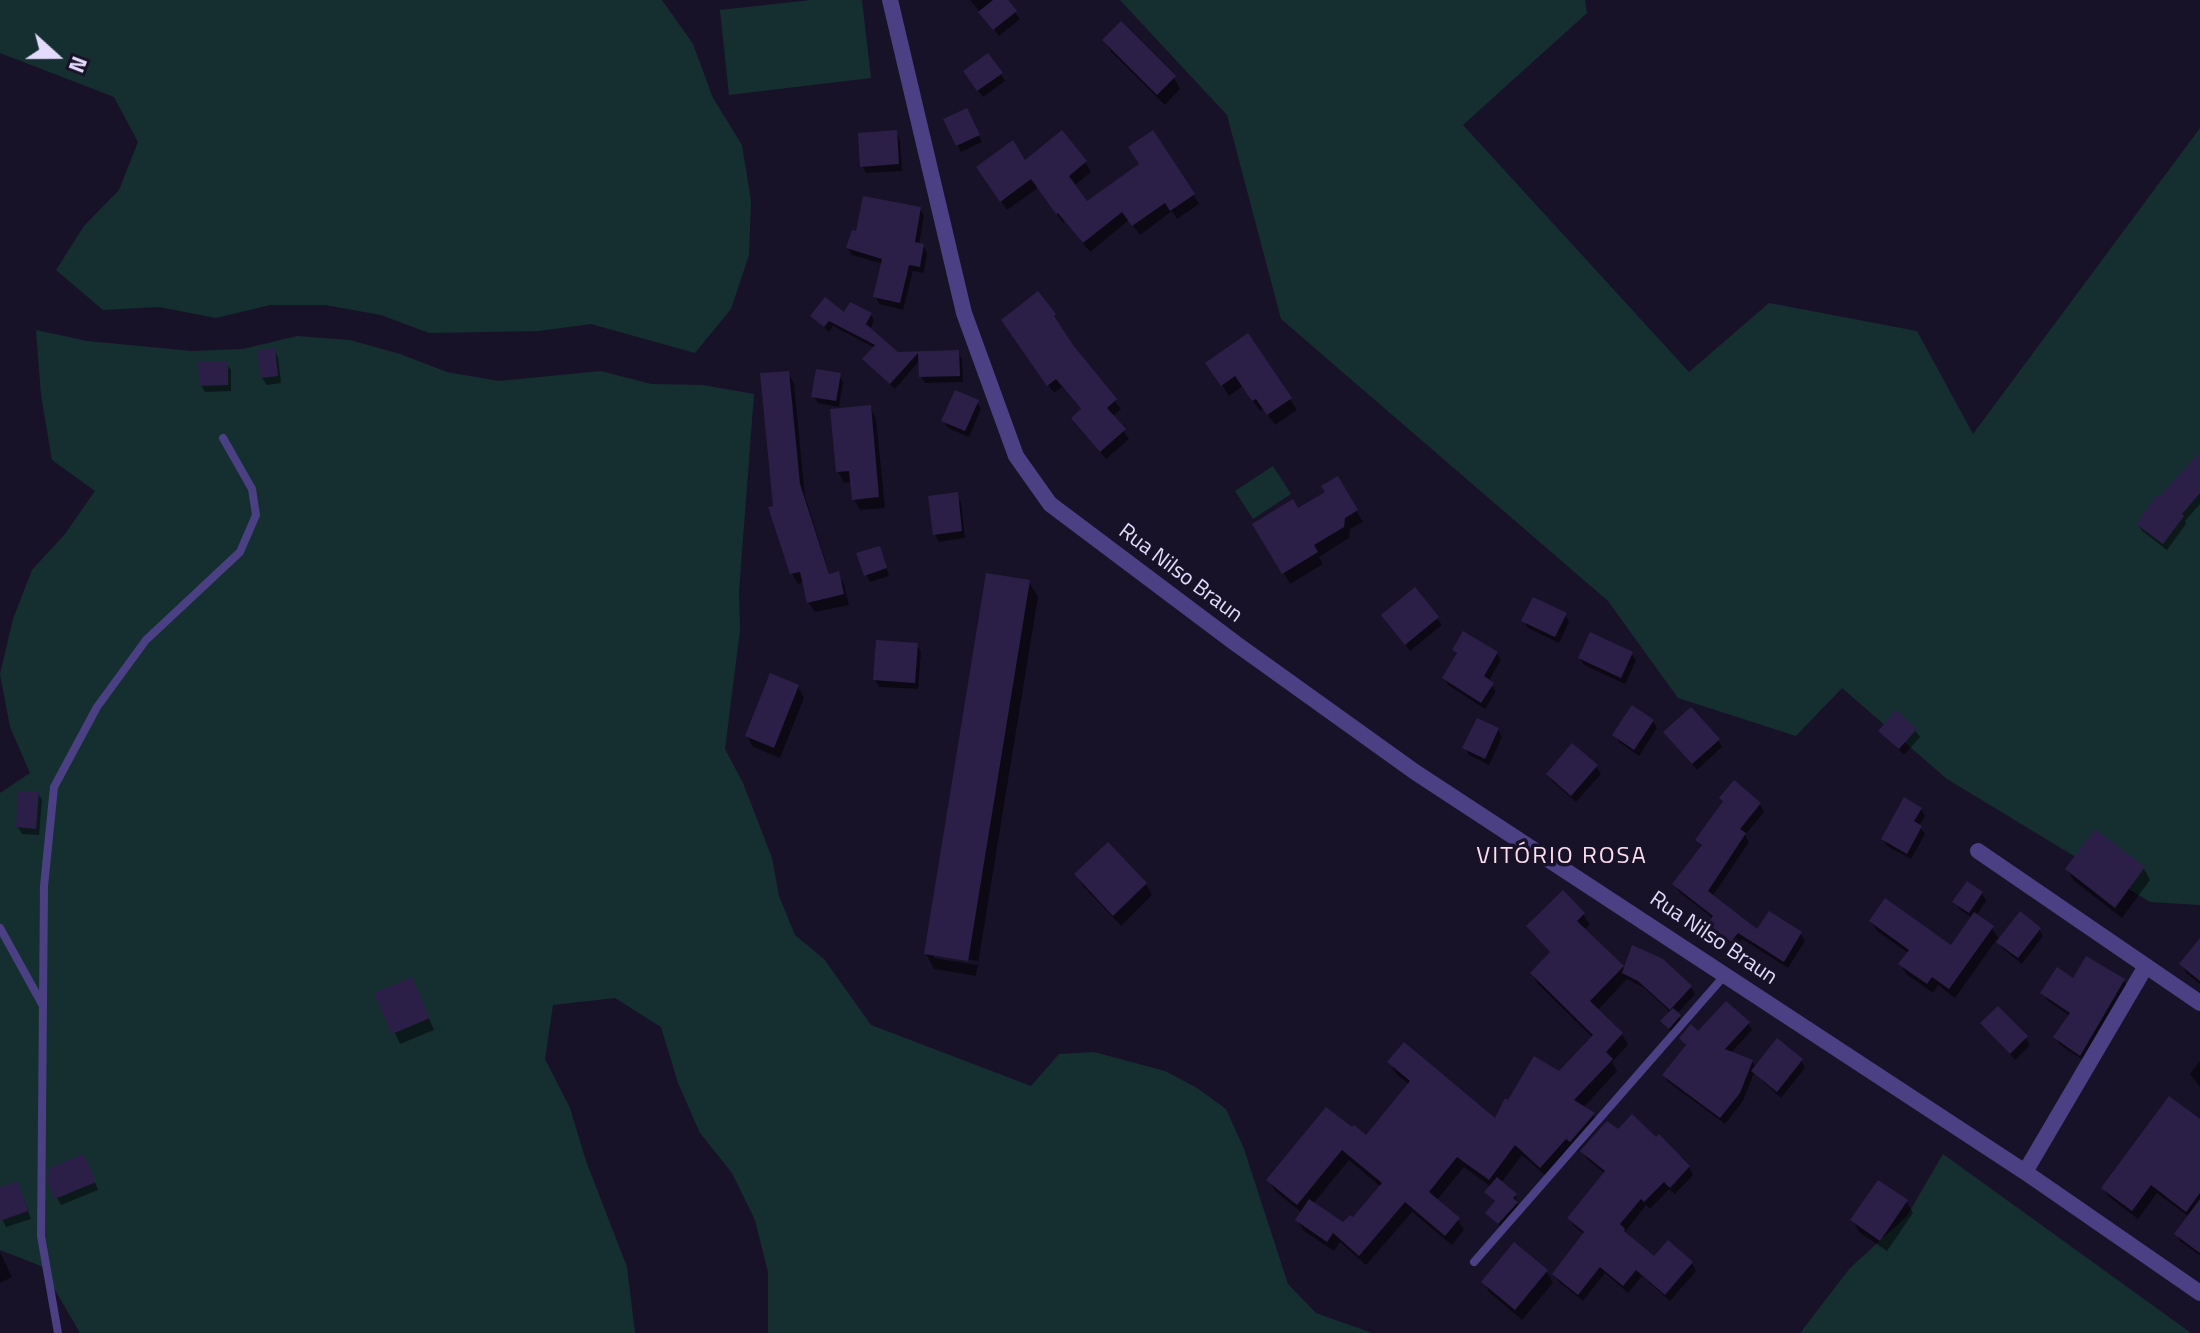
<!DOCTYPE html>
<meta charset="utf-8">
<style>
body{margin:0}
#map{position:relative;width:2200px;height:1333px;overflow:hidden;background:#181228;font-family:"Titillium Web",sans-serif}
canvas{display:block}
.north{position:absolute;left:16px;top:16px;width:80px;height:80px;-webkit-text-stroke:6px #181228;paint-order:stroke;rotate:111deg;font-size:22px;font-weight:700;line-height:32px;text-align:center;color:#e2dbfc}
.north::after{content:'';display:block;margin:auto;width:28px;height:36px;background:#e2dbfc;clip-path:polygon(50% 0,100% 100%,50% 72%,0 100%)}
</style>
<div id="map">
<canvas width="2200" height="1333"></canvas>
<div class="north">N</div>
</div>
<script>
const c = document.querySelector('canvas').getContext('2d');
c.lineJoin = 'round';
function fillPath(path, color) {
  c.fillStyle = color;
  c.fill(path, 'evenodd');
}
function shape(rows) {
  const path = new Path2D();
  for (const r of rows) {
    path.moveTo(r[0], r[1]);
    for (let i = 2; i < r.length; i += 2) path.lineTo(r[i], r[i + 1]);
  }
  return path;
}
function trace(path, color, width, dash) {
  c.strokeStyle = color;
  c.lineWidth = width;
  c.lineCap = dash ? 'butt' : 'round';
  c.setLineDash(dash || []);
  c.stroke(path);
}
function label(font, color, halo, rows, align = 'center') {
  c.font = font + ' "Titillium Web",sans-serif';
  c.lineWidth = 7;
  c.setLineDash([]);
  c.textBaseline = 'middle';
  c.strokeStyle = halo;
  c.fillStyle = color;
  for (const [text, x, y, turn = 0] of rows) {
    c.save();
    c.translate(x, y);
    c.rotate((+turn || 0) * Math.PI / 180);
    c.textAlign = isNaN(turn) ? turn : align;
    if (halo) c.strokeText(text, 0, 0);
    c.fillText(text, 0, 0);
    c.restore();
  }
}
const green = shape([
 [0,0,662,0,693,44,713,98,742,145,751,201,749,255,731,309,695,353,591,324,539,331,429,333,381,315,325,305,270,305,216,318,159,307,103,310,56,270,84,226,119,190,138,142,114,97,0,53],
 [811,0,862,0,871,78,729,95,720,10],
 [1120,0,1585,0,1587,13,1463,125,1689,372,1769,303,1917,331,1973,434,2200,128,2200,905,2150,902,1947,779,1842,688,1796,736,1678,698,1608,601,1281,319,1227,115],
 [36,330,87,341,192,351,243,349,297,336,350,340,400,354,447,372,499,381,601,371,651,384,703,385,754,394,739,591,740,630,725,749,743,783,772,858,779,896,795,935,824,959,871,1025,1031,1086,1059,1054,1094,1052,1165,1071,1197,1088,1226,1109,1244,1149,1288,1284,1316,1313,1372,1333,768,1333,768,1272,755,1220,732,1173,700,1133,678,1083,661,1027,615,998,553,1005,545,1059,570,1108,586,1161,627,1267,635,1333,80,1333,41,1266,0,1250,0,793,30,773,10,727,0,674,13,619,32,570,65,534,95,491,52,460,41,395],
 [1273,466,1291,494,1253,519,1235,491],
 [1943,1154,2191,1333,1800,1333,1850,1268,1907,1216]
]);
const shadow = shape([
 [970,0,1006,0,1020,19,999,36],
 [1105,40,1174,78,1180,89,1165,105,1111,52],
 [1001,74,1005,81,983,97,969,79],
 [970,117,982,142,961,152,957,145],
 [896,132,900,140,902,171,866,173,862,166],
 [1085,162,1091,172,1074,186,1087,204,1141,165,1194,195,1199,204,1177,219,1172,211,1140,235,1129,220,1090,252,1065,221,1063,223,1038,188,1007,210,984,177,1024,163],
 [920,209,924,216,919,245,923,245,927,253,924,273,913,271,903,310,879,304,875,296,883,264,852,255,848,248],
 [871,314,874,321,870,330,897,354,958,352,962,359,963,382,925,383,921,376,920,360,895,389,865,359,875,348,833,326,829,332,813,316],
 [1009,330,1091,372,1121,409,1112,417,1129,439,1106,459,1073,419,1082,411,1062,387,1054,393],
 [1248,336,1297,410,1275,425,1264,409,1260,411,1243,386,1229,396,1215,374],
 [274,350,278,357,281,383,267,385,262,378],
 [226,363,231,370,231,391,205,392,201,385],
 [788,373,794,383,805,496,830,575,838,574,844,584,849,605,815,612,808,602,804,582,798,584,792,574,775,507],
 [839,375,843,382,839,407,818,403,813,396],
 [977,402,981,409,969,437,948,428,944,420],
 [870,407,876,419,885,508,860,510,854,499,852,482,844,483,838,472],
 [2200,466,2200,504,2185,521,2186,524,2167,550,2142,531,2138,524],
 [1338,479,1363,522,1350,529,1349,538,1319,557,1323,564,1290,584,1255,524,1297,511,1327,492],
 [956,495,961,502,965,538,939,542,935,535],
 [883,555,889,576,870,582,866,575],
 [1029,582,1038,597,976,976,934,969,926,954],
 [934,954,978,961,978,965,934,958],
 [1415,590,1442,625,1410,651,1388,622],
 [1565,615,1569,622,1559,643,1528,628,1524,621],
 [917,645,921,652,918,689,879,687,875,680],
 [1454,650,1497,653,1501,660,1488,682,1496,691,1485,709,1448,685,1444,678,1458,656],
 [1632,654,1636,661,1625,684,1584,665,1580,658],
 [798,687,804,698,780,758,753,747,747,736],
 [1653,721,1657,728,1639,756,1619,742,1615,735],
 [1498,730,1502,737,1489,765,1469,755,1465,748],
 [1915,730,1920,737,1904,755,1881,731],
 [1670,739,1718,740,1722,747,1697,770],
 [1572,746,1597,767,1601,774,1576,802,1552,781,1548,774],
 [1734,783,1760,804,1764,812,1745,835,1749,842,1712,897,1758,932,1801,934,1805,941,1788,968,1742,939,1736,947,1714,931,1710,924,1714,919,1679,892,1675,884,1702,848,1698,840],
 [38,793,42,800,39,835,22,834,18,827],
 [1921,809,1925,816,1919,826,1925,834,1911,859,1887,846,1883,839],
 [2096,832,2144,869,2150,880,2122,918,2074,881,2067,869],
 [1076,875,1146,884,1152,895,1121,926,1083,886],
 [1982,893,1986,901,1976,916,1992,928,2000,941,2039,929,2043,936,2022,964,2003,949,1997,939,1955,998,1938,985,1933,993,1906,974,1901,965,1908,953,1877,931,1871,921,1952,947,1972,918,1959,909,1955,902],
 [1583,914,1590,925,1584,930,1625,969,1691,987,1695,994,1677,1014,1683,1023,1673,1035,1663,1021,1671,1013,1644,988,1627,979,1597,1011,1622,1034,1628,1045,1612,1062,1617,1071,1583,1108,1593,1115,1600,1125,1577,1152,1573,1148,1547,1177,1522,1155,1501,1183,1515,1195,1520,1210,1503,1229,1488,1213,1496,1203,1487,1192,1491,1187,1464,1167,1436,1201,1458,1220,1464,1230,1452,1245,1412,1212,1366,1265,1340,1242,1334,1251,1304,1231,1297,1220,1302,1213,1275,1191,1269,1180,1366,1138,1410,1085,1396,1074,1390,1063,1496,1122,1509,1102,1559,1073,1593,1038,1538,984,1532,974,1551,954,1528,926],
 [1349,1160,1381,1187,1353,1220,1344,1224,1313,1204],
 [2200,941,2200,984,2187,974,2181,964],
 [2074,981,2124,981,2128,988,2085,1061,2060,1045,2056,1037,2070,1016,2047,1000,2043,993],
 [417,990,434,1030,400,1044,377,994],
 [1748,1023,1752,1030,1731,1053,1752,1061,1756,1068,1801,1060,1805,1068,1781,1098,1754,1073,1743,1101,1725,1124,1668,1082,1664,1075,1687,1047,1681,1039],
 [1983,1024,2026,1038,2030,1045,2015,1060],
 [2200,1061,2200,1087,2190,1074],
 [2200,1122,2200,1254,2199,1255,2180,1241,2176,1234,2189,1217,2157,1193,2138,1219,2109,1197,2103,1188],
 [1583,1151,1689,1167,1693,1175,1675,1194,1669,1189,1650,1209,1646,1205,1625,1232,1654,1259,1692,1263,1696,1271,1670,1301,1642,1276,1628,1293,1605,1273,1583,1301,1559,1282,1554,1274,1585,1235,1574,1226,1569,1218,1605,1174,1587,1159],
 [87,1163,98,1190,61,1205,57,1198],
 [18,1183,31,1219,6,1227,0,1215,0,1189],
 [1907,1202,1913,1213,1887,1251,1859,1232,1853,1220],
 [1514,1245,1547,1272,1553,1283,1522,1320,1490,1293,1483,1282],
 [0,1252,12,1277,0,1283]
]);
const building = shape([
 [993,0,1008,0,1017,11,993,30,978,12],
 [1121,21,1176,76,1157,95,1102,40],
 [988,53,1003,73,977,91,963,71],
 [967,108,980,135,956,146,943,119],
 [897,130,899,164,860,167,858,133],
 [1062,130,1087,161,1069,176,1087,201,1139,164,1128,147,1153,130,1195,194,1170,211,1165,203,1132,226,1122,212,1083,243,1058,213,1056,214,1031,179,1000,202,976,167,1013,140,1025,160],
 [863,196,921,207,915,242,924,244,920,267,909,265,900,303,873,297,882,259,846,248,852,230,856,231],
 [1038,291,1056,314,1054,316,1073,345,1117,399,1107,408,1126,429,1100,452,1071,418,1081,409,1056,379,1047,386,1001,320],
 [825,297,844,312,850,302,872,313,866,324,898,352,959,350,960,376,919,377,918,353,890,384,862,359,875,345,829,321,824,327,810,316],
 [1248,333,1292,398,1267,415,1256,399,1252,401,1235,376,1221,386,1205,363],
 [275,348,278,376,261,378,257,350],
 [228,361,228,385,199,386,198,362],
 [816,369,841,373,836,401,811,397],
 [789,371,800,484,829,574,839,571,844,594,807,603,800,572,790,574,768,507,773,506,760,373],
 [955,390,979,400,965,431,941,421],
 [871,405,879,497,852,500,849,471,836,472,830,409],
 [2200,452,2200,493,2182,514,2184,516,2163,544,2136,524,2157,495,2159,497],
 [1338,476,1358,510,1345,518,1344,527,1314,545,1318,552,1282,574,1252,524,1293,499,1298,508,1325,492,1321,486],
 [958,492,962,531,933,535,928,496],
 [880,546,887,568,864,576,856,553],
 [986,573,1030,580,968,961,924,954],
 [1415,587,1439,617,1405,645,1381,615],
 [1533,597,1567,613,1555,637,1521,621],
 [1463,631,1498,652,1484,676,1494,683,1481,703,1442,678,1457,653,1452,650],
 [1590,632,1633,652,1621,678,1578,658],
 [876,640,918,643,915,683,873,680],
 [770,673,799,685,774,748,745,736],
 [1632,705,1654,720,1634,750,1612,735],
 [1691,707,1720,739,1692,764,1663,732],
 [1896,710,1917,729,1899,749,1878,731],
 [1477,718,1499,728,1485,759,1462,748],
 [1572,743,1598,765,1571,796,1546,774],
 [1734,780,1761,803,1740,829,1746,833,1708,891,1757,929,1769,911,1802,932,1784,962,1738,933,1731,942,1708,924,1713,916,1672,884,1702,845,1695,840,1723,801,1719,798],
 [39,791,36,829,16,827,18,792],
 [1904,797,1922,808,1914,821,1922,826,1907,854,1881,839],
 [2095,829,2145,867,2115,908,2065,869],
 [1108,842,1147,883,1113,916,1074,874],
 [1967,881,1983,892,1969,913,1952,902],
 [1563,890,1585,913,1577,921,1624,966,1590,1001,1623,1033,1606,1052,1613,1059,1574,1100,1595,1113,1570,1142,1566,1139,1540,1168,1515,1145,1489,1180,1457,1157,1429,1192,1460,1218,1445,1236,1405,1202,1359,1256,1333,1233,1327,1242,1295,1220,1309,1199,1343,1222,1350,1215,1353,1217,1382,1183,1342,1150,1297,1205,1266,1180,1326,1107,1352,1127,1354,1125,1366,1135,1410,1081,1387,1062,1404,1042,1495,1118,1505,1098,1508,1100,1534,1056,1559,1071,1593,1035,1530,973,1550,952,1526,926],
 [1885,898,1951,945,1974,912,1994,926,1949,989,1932,977,1927,984,1898,964,1909,950,1869,921],
 [2020,911,2041,928,2018,958,1996,942],
 [2200,938,2200,981,2179,964],
 [1632,945,1663,959,1692,986,1670,1010,1638,981,1622,973],
 [2086,956,2125,979,2080,1056,2053,1037,2070,1013,2040,993,2057,967,2073,978],
 [412,977,430,1018,392,1034,374,993],
 [1726,1001,1750,1022,1725,1049,1753,1060,1740,1093,1720,1118,1662,1075,1686,1045,1679,1038,1691,1024,1698,1031],
 [1998,1006,2028,1036,2010,1054,1980,1023],
 [1673,1008,1681,1015,1669,1029,1660,1021],
 [1777,1038,1803,1059,1777,1092,1751,1071],
 [2169,1096,2200,1119,2200,1193,2186,1212,2151,1185,2132,1211,2101,1188],
 [1632,1114,1656,1137,1659,1134,1690,1166,1670,1188,1664,1182,1644,1202,1641,1199,1620,1224,1625,1229,1624,1231,1654,1256,1668,1240,1693,1262,1665,1295,1636,1270,1623,1286,1600,1267,1578,1295,1552,1274,1584,1232,1567,1218,1605,1171,1580,1151,1607,1121,1618,1129],
 [84,1154,96,1182,55,1199,48,1182,49,1168],
 [1497,1177,1517,1194,1513,1198,1518,1202,1498,1224,1485,1213,1495,1201,1484,1192],
 [1878,1180,1908,1200,1880,1241,1850,1220],
 [18,1181,28,1211,0,1221,0,1187],
 [2200,1199,2200,1253,2174,1234],
 [1514,1242,1548,1270,1515,1310,1481,1282]
]);
const service = shape([
 [0,928,42,1004],
 [1474,1262,1725,975],
 [58,1333,41,1236,44,886,54,787,97,707,146,640,240,552,256,515,252,489,223,438]
]);
const minor = shape([
 [890,0,964,313,1016,456,1050,504,1235,643,1415,772,2025,1172,2200,1293],
 [1978,851,2200,1003],
 [2025,1172,2146,966]
]);
const streetNames = [
 ["Rua Nilso Braun",1180,574,37],
 ["Rua Nilso Braun",1713,939,34]
];
const neighbourhoodNames = [
 ["VITÓRIO ROSA",1562,857]
];
fillPath(green, '#152f31');
fillPath(shadow, '#0007');
fillPath(building, '#2b1f47');
trace(service, '#4a4083', 8);
trace(minor, '#4a4083', 16);
label('22px', '#e2dbfc', '#181228', streetNames);
c.letterSpacing = '2px';
label('24px', '#fdddee', '#181228', neighbourhoodNames);
c.letterSpacing = '0px';
</script>
